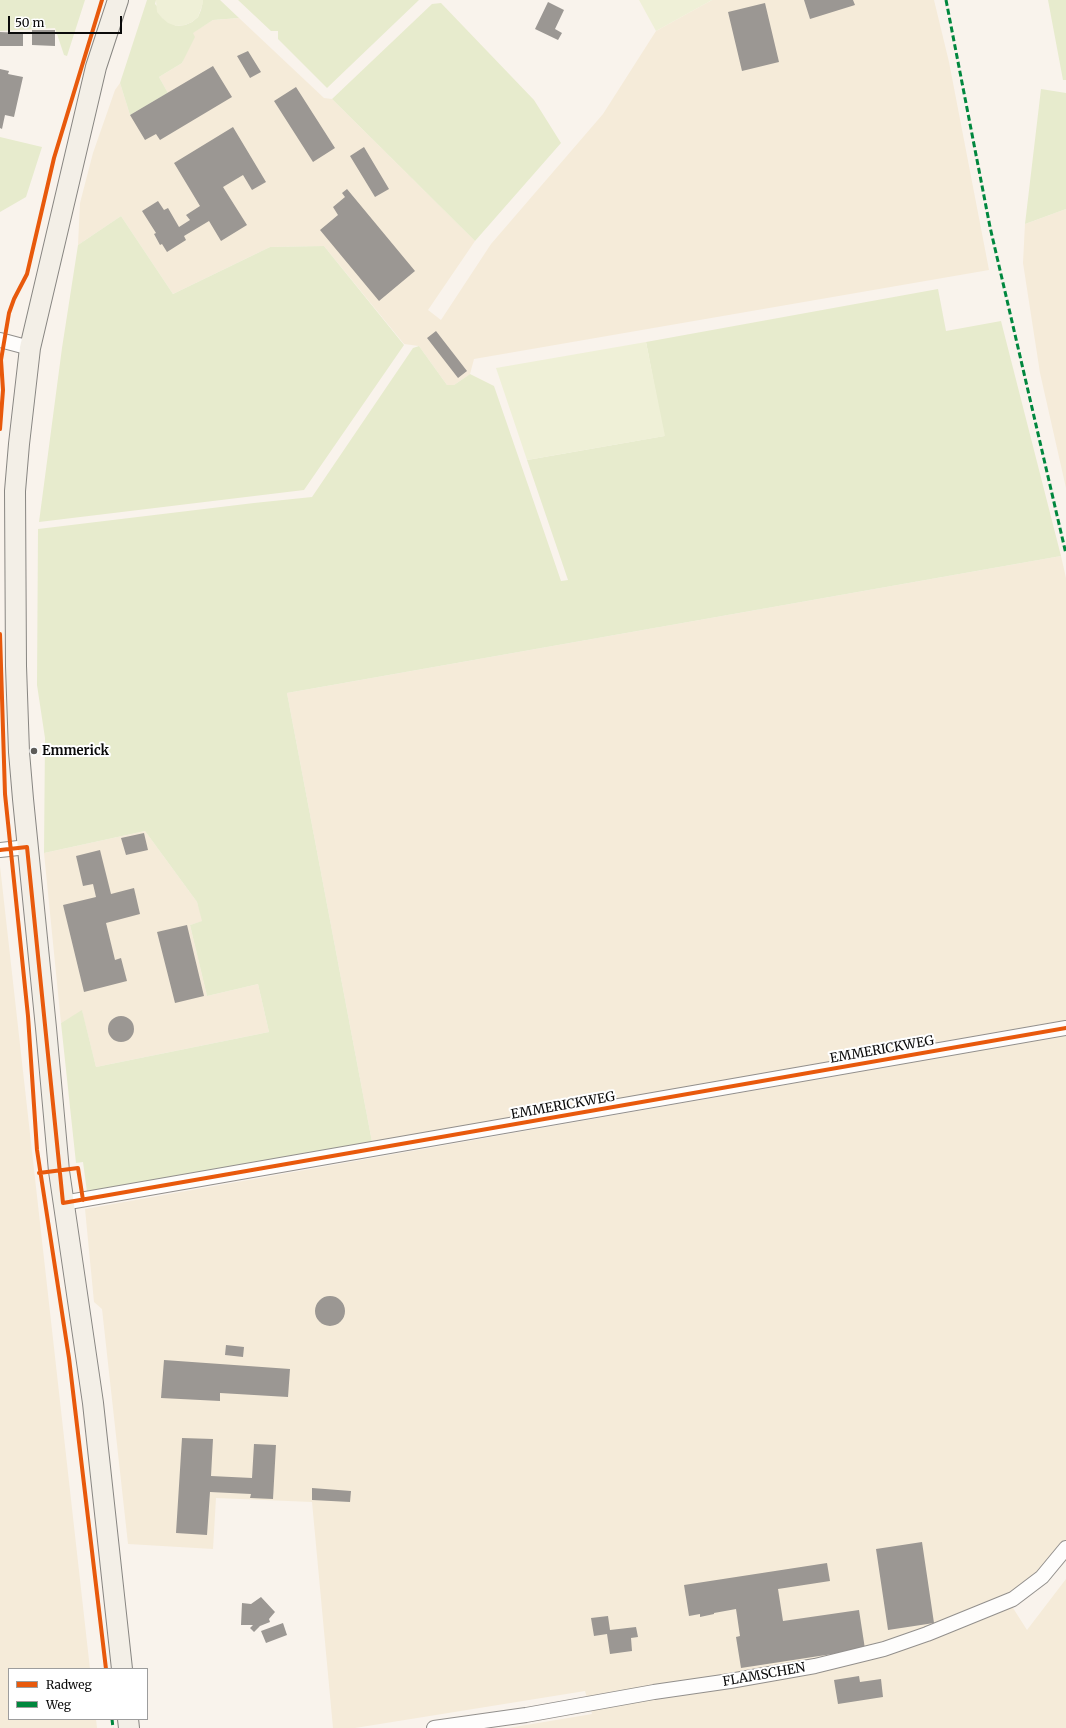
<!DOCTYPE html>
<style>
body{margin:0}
#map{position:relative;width:1066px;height:1728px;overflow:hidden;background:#f9f3ec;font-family:Merriweather,serif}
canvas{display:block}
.legend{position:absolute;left:8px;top:1668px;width:140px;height:52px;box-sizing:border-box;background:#fff;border:1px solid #9d9d9d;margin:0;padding:5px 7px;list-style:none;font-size:12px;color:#0a0a0a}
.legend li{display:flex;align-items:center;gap:8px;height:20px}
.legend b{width:20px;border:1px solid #9d9d9d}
.scale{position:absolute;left:8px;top:16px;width:114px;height:18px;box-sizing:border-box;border:2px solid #0a0a0a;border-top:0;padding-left:5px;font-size:12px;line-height:14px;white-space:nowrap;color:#0a0a0a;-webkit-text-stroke:3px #fff;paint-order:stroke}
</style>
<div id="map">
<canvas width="1066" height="1728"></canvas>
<ul class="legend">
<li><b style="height:5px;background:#e8590c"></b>Radweg</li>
<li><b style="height:5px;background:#00873e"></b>Weg</li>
</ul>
<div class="scale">50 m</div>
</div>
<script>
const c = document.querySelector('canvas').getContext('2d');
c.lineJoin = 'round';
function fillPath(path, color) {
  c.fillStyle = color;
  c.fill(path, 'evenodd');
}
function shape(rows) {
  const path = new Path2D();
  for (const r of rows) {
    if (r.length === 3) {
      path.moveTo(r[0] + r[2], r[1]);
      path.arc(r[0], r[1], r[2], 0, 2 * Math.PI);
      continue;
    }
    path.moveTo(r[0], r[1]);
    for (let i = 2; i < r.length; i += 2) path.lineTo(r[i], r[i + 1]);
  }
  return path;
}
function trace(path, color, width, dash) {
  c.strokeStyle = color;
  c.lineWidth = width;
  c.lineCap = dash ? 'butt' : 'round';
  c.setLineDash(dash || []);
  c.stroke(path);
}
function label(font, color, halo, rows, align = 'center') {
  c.font = font + ' Merriweather,serif';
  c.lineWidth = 4;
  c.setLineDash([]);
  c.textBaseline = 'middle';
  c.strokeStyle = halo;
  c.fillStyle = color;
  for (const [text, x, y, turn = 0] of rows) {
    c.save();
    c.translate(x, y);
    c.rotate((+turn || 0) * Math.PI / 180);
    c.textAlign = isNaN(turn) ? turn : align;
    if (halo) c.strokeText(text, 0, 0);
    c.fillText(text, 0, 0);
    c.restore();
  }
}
const farmland = shape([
 [712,0,934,0,949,62,989,270,474,359,470,374,454,385,447,385,419,346,404,344,324,246,270,247,173,294,121,216,78,245,80,203,93,153,115,90,120,83,130,115,168,93,159,77,182,63,192,33,213,20,239,18,324,98,332,99,475,241,428,310,441,320,491,244,603,114,656,31],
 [1066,209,1066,488,1040,373,1023,263,1025,224],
 [1061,556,1066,578,1066,1020,372,1142,287,693],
 [145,831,197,902,203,921,190,925,207,996,258,984,269,1032,96,1067,82,1011,61,1023,44,853],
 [0,866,90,1669,9,1669,9,1719,96,1719,97,1728,0,1728],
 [1066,1035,1066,1541,1045,1568,1006,1597,1027,1630,1066,1579,1066,1728,508,1728,592,1714,585,1691,355,1728,333,1728,312,1502,216,1498,213,1549,128,1544,102,1309,94,1302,85,1209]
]);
const green = shape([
 [0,0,85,0,67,56,64,55,55,28,0,31],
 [147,0,156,0,155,4,176,26,185,25,192,22,198,17,201,10,203,0,220,0,239,18,213,20,193,33,195,37,182,63,159,77,168,93,130,115,120,83],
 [238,0,419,0,327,88,278,39,278,31,271,31],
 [1048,0,1066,0,1066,80,1063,80],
 [441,3,534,100,561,143,475,241,332,99,432,4],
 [1041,89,1066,93,1066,209,1025,224],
 [0,137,42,147,26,197,0,212],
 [121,216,173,294,270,247,324,246,404,345,304,490,39,522,62,348,78,245],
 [938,289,946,331,1001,321,1061,556,287,693,372,1142,87,1192,83,1162,76,1163,61,1023,82,1010,96,1067,269,1032,258,984,207,996,190,925,202,921,197,902,145,831,44,853,45,738,37,685,38,529,254,503,312,497,413,348,419,346,447,385,454,385,470,374,494,386,561,581,568,580,527,460,664,436,646,342]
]);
const pitch = shape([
 [156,0,203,0,203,3,198,17,192,22,185,25,176,26,168,23,162,18,157,12],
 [639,0,712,0,656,31],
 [646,342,665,436,527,460,496,368]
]);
const building = shape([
 [804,0,853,0,855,5,810,19],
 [548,2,564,10,555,29,562,33,558,40,535,29],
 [765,3,779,62,742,71,728,12],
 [32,30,55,30,55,46,32,45],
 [0,32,23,33,23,46,0,46],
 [248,51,261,72,250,78,237,56],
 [213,66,232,97,160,140,156,134,145,140,130,115],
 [0,69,9,71,8,74,23,77,14,117,5,115,2,129,0,128],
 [296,87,335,148,313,162,274,101],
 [233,127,266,182,252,190,243,175,223,187,247,225,221,241,209,221,184,236,186,240,167,252,162,244,160,245,154,234,156,233,142,211,158,201,164,210,168,208,179,227,190,220,186,215,200,206,174,163],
 [364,147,389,189,375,197,350,156],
 [347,189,415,271,379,301,320,230,338,215,333,207,345,197,342,193],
 [436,331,467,371,458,378,427,338],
 [144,833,148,850,126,855,121,838],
 [100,850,111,894,134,888,140,914,106,923,115,960,121,958,127,981,84,992,63,905,96,897,93,884,83,886,76,856],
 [187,925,204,996,175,1003,157,932],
 [121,1029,13],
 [330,1311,15],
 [226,1345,244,1347,243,1357,225,1355],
 [164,1360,290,1369,288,1397,220,1393,220,1401,161,1398],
 [182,1438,213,1439,211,1476,252,1478,254,1444,276,1445,273,1499,250,1498,251,1494,210,1492,207,1535,176,1533],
 [312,1488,351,1491,350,1502,312,1500],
 [922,1542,934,1623,888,1630,876,1549],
 [827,1563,830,1581,778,1589,783,1621,859,1610,865,1649,741,1668,736,1637,740,1636,736,1609,714,1613,714,1614,700,1617,700,1614,689,1616,684,1585],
 [261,1597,275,1612,269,1619,270,1622,260,1626,254,1632,250,1628,253,1625,241,1625,242,1603,251,1604],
 [608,1616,610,1630,636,1627,638,1637,631,1638,632,1651,610,1654,607,1634,594,1636,591,1618],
 [283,1623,287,1635,266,1643,261,1631],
 [859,1676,860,1682,881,1679,883,1697,838,1704,834,1680]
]);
const minor = shape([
 [0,340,30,348],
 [0,850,27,847],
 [63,1203,1066,1028],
 [434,1728,526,1715,654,1692,730,1681,815,1666,884,1649,927,1634,1013,1599,1042,1577,1066,1548]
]);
const secondary = shape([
 [118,0,96,67,30,348,19,444,15,491,16,666,19,752,23,799,46,1028,59,1171,93,1403,122,1669],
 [128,1719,129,1728]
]);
const quiet = shape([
 [946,0,990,227,1066,554],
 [112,1719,113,1728]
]);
const cycleway = shape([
 [0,429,3,390,1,360,9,313,14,299,27,274,54,158,102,0],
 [0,634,5,794,28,1016,37,1150,69,1358,106,1669],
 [0,850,27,847,63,1203,1066,1028],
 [39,1173,78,1168,83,1200]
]);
const markers = [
 [34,751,4,"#5e5c59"]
];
const poiNames = [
 ["Emmerick",42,751]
];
const streetNames = [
 ["EMMERICKWEG",882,1050,-10],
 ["EMMERICKWEG",563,1106,-10],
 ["FLAMSCHEN",764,1675,-10]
];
fillPath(farmland, '#f5ebd9');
fillPath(green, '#e7ebcd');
fillPath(pitch, '#eff0d7');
fillPath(building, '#9b9793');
trace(minor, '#928f8c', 16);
trace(secondary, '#888682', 22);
trace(minor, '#fefdfc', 14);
trace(secondary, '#f3efe7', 20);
trace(quiet, '#00873e', 3, [6, 3]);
trace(cycleway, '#e8590c', 4);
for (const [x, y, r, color] of markers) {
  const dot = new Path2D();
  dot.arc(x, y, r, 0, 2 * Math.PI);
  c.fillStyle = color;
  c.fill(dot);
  trace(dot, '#fff', 1.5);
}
label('bold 13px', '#0a0a0a', '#fff', poiNames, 'left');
label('13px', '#0a0a0a', '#fff', streetNames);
</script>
